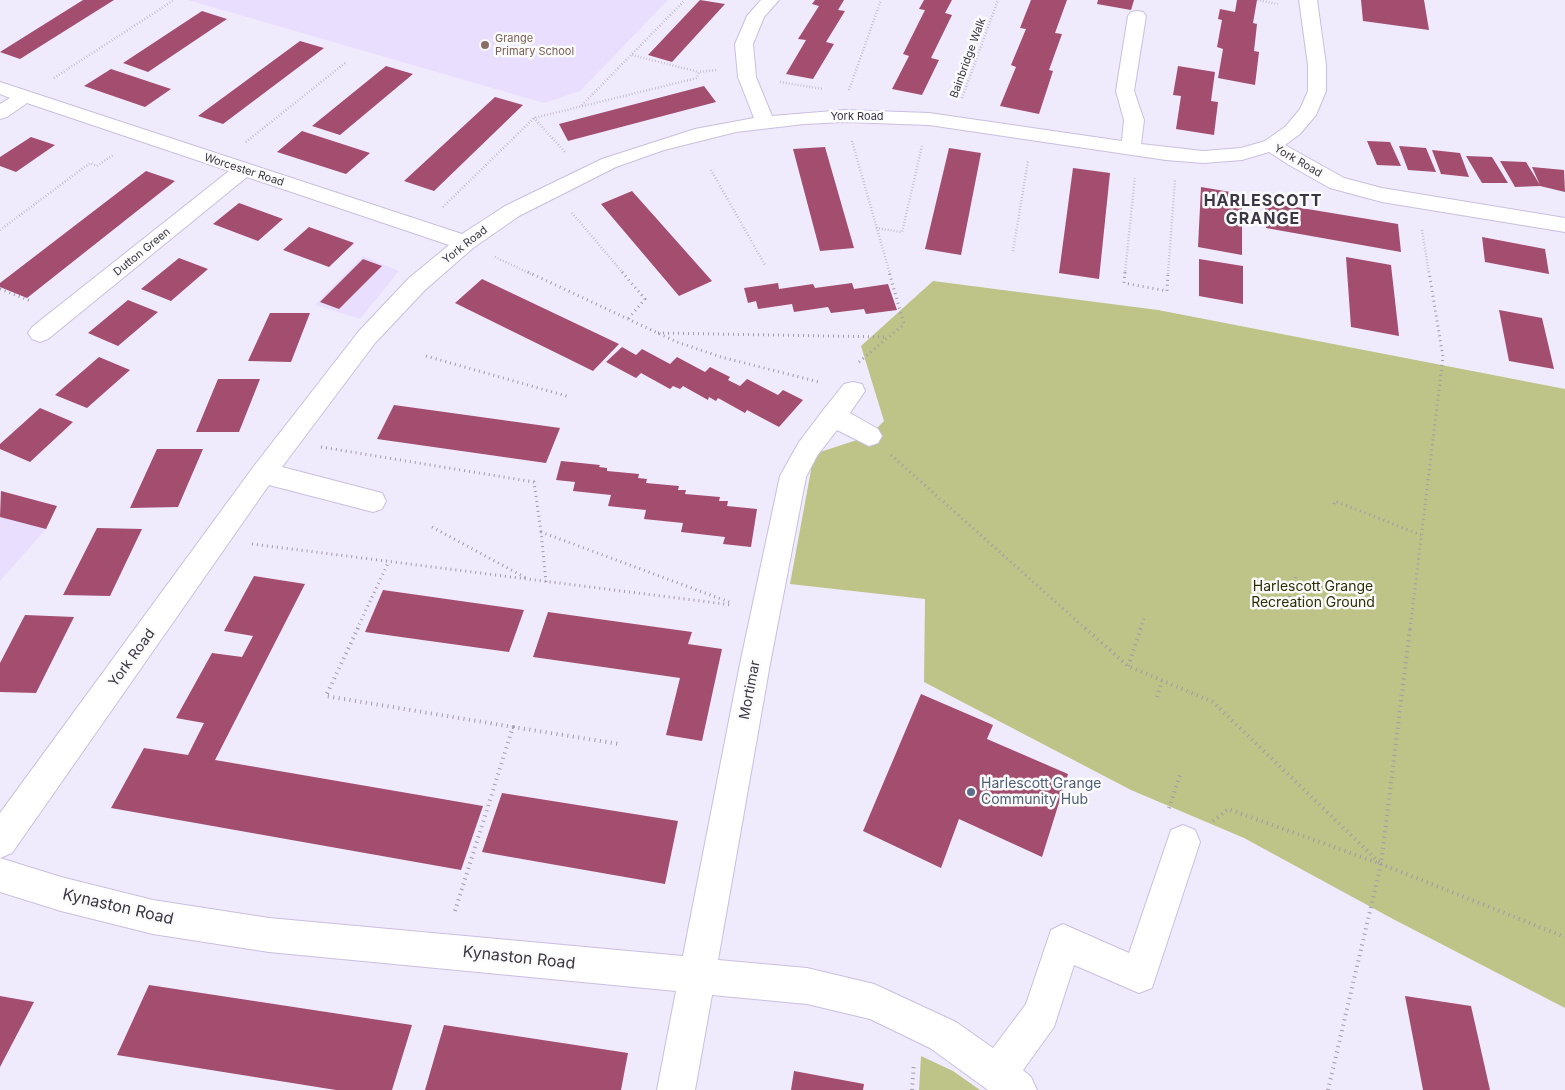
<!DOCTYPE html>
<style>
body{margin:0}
canvas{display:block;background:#f0eafd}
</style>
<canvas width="1565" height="1090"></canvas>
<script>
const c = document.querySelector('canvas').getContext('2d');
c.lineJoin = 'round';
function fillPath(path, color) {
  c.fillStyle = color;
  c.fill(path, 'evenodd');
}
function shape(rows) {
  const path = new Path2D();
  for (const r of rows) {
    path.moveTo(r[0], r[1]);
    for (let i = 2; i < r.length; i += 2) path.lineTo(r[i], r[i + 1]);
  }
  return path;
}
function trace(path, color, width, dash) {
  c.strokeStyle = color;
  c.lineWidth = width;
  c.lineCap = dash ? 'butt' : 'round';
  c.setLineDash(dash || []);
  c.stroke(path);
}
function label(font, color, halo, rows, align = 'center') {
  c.font = font + ' Inter,sans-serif';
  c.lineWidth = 5;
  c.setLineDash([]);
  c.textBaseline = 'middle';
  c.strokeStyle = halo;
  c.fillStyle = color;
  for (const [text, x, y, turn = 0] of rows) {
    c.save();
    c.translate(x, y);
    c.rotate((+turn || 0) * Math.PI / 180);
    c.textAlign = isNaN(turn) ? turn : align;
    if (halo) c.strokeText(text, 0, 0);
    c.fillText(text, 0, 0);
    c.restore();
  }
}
const built = shape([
 [188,0,668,0,580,91,544,103],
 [363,256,399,271,360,319,315,305],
 [0,491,57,506,46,529,0,581]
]);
const green = shape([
 [933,281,1158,310,1565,389,1565,1008,1393,919,1244,838,1131,790,924,682,925,599,790,584,814,454,869,436,884,421,861,346],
 [921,1056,953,1071,980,1090,919,1090]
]);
const building = shape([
 [83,0,114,0,20,59,0,52],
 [700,0,725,4,672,62,648,55],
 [815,0,844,0,838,10,845,11,826,42,834,44,813,79,786,74,806,40,798,39,819,6,812,4],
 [924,0,952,0,945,13,952,15,931,58,939,60,922,95,892,89,909,56,903,54,925,10,919,9],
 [1031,0,1067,0,1055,33,1062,34,1049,70,1053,71,1039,114,1000,106,1016,67,1011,65,1026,29,1020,28],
 [1098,0,1134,0,1131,10,1097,4],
 [1237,0,1257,0,1253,23,1257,24,1254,51,1259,52,1255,85,1218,78,1223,49,1217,47,1222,20,1218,19,1220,9,1235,12],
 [1361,0,1424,0,1429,30,1363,21],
 [202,11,227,19,148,72,123,63],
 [300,41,324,48,223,124,198,116],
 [386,66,413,74,340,135,312,126],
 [1178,66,1215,72,1211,101,1218,102,1214,135,1176,129,1181,96,1173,95],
 [111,69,171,89,145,107,84,86],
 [704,86,716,102,568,141,559,124],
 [495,97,523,105,434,191,404,181],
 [302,131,370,153,346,174,277,152],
 [31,137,55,145,16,172,0,166,0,157],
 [1367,141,1390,142,1401,166,1377,165],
 [1399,146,1426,148,1436,172,1408,170],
 [825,147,854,248,820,251,793,149],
 [949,148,981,153,961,255,925,249],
 [1432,150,1460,153,1469,177,1441,174],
 [1466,156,1492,157,1508,183,1482,183],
 [1500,161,1526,162,1540,185,1532,167,1564,170,1565,192,1540,186,1515,187],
 [1073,168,1110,173,1099,279,1059,273],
 [146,171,175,181,27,298,0,287,0,283],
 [1201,187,1242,194,1242,255,1198,247],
 [632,191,712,281,679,296,601,204],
 [1265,202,1398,224,1401,252,1266,228],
 [239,203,283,219,258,241,213,224],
 [309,227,354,243,329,267,283,250],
 [1482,237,1545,249,1549,274,1485,262],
 [1346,257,1391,265,1399,336,1351,327],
 [179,258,208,269,171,301,141,289],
 [363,259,382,266,339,309,320,302],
 [1199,259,1243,266,1243,304,1199,296],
 [482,279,619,344,593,371,455,303],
 [778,283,779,289,813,284,815,288,852,283,854,289,888,284,897,310,866,314,864,309,831,313,828,307,794,312,792,304,758,309,756,301,748,303,744,288],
 [128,300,158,312,118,346,88,333],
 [1499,310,1542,318,1554,369,1509,361],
 [270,313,310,313,291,362,248,361],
 [622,347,636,355,642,349,670,364,677,357,705,372,710,367,730,377,728,380,740,386,747,379,778,395,783,390,803,400,779,427,747,410,745,413,718,398,716,401,709,397,708,400,683,386,680,389,673,386,670,389,641,373,636,378,606,362],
 [99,357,130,370,87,408,55,395],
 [218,379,260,379,239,432,196,432],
 [394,405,560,428,546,463,377,439],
 [40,408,73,422,30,462,0,449,0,444],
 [157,449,203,449,178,507,130,508],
 [561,461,600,465,599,467,607,468,607,471,639,474,638,478,647,479,646,483,679,486,678,490,686,490,685,494,720,497,719,501,728,501,727,506,757,509,751,547,723,544,725,537,681,532,683,523,644,519,646,510,608,506,611,495,573,491,575,482,556,480],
 [1,491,57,506,46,529,0,517],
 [97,528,142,529,110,596,63,595],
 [254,576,305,584,215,760,483,806,461,870,111,808,144,748,188,755,204,723,176,718,212,653,242,657,253,636,224,631],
 [383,590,524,610,509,652,365,632],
 [548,612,692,632,688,644,722,649,702,741,666,735,680,678,533,657],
 [25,615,74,617,36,693,0,692,0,663],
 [921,694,993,725,987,739,1068,774,1042,857,959,819,941,868,863,831],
 [502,793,678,821,665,884,482,852],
 [149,985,412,1025,392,1090,336,1090,117,1055],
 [0,996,34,1002,0,1067],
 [1405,996,1471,1006,1490,1090,1423,1090],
 [444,1025,628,1053,621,1090,425,1090],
 [794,1071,864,1084,863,1090,791,1090]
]);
const pathFar2 = shape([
 [1257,0,1278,4],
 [632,55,699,72],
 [54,78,174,0],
 [780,82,823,89],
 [849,90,881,0],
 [962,98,998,0],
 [582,105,685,0],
 [534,118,565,152],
 [852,141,890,274],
 [246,142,345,63],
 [711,170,765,265],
 [443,207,534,118,697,78,699,72,717,70],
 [572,213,624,274],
 [876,228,902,232,922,146],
 [0,230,90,163,97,166,113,155],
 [1422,230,1429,274],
 [1013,251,1028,161],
 [495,257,531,274],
 [1125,274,1135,176],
 [1168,274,1175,180]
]);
const pathFar1 = shape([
 [528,272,677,342,721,357,819,382],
 [622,272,645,299,628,319],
 [1125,272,1124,283,1167,291,1168,272],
 [0,289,31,301],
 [658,333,887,337],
 [426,356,570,397],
 [859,362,904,324,889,272],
 [321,447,534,482,541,532],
 [891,455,1086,629],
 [1334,504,1335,501,1421,535],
 [432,527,526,578],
 [252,544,732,605],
 [546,582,541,532,732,603],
 [1288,602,1296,576],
 [357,629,389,561],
 [1140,629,1144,618],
 [1410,629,1443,357,1429,272]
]);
const path = shape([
 [358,628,326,696,513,727,454,914],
 [1085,628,1128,666,1213,702,1380,863],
 [1128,666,1141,628],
 [1157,697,1162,681],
 [513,727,619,744],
 [1169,808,1180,775],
 [1213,821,1228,809,1381,864,1565,937],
 [912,1090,914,1063],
 [1328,1090,1381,864,1410,628]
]);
const minor = shape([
 [761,0,779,0,764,17,753,44,756,77,772,116,845,110,929,113,1122,141,1124,120,1116,91,1128,16,1131,12,1137,11,1143,12,1146,16,1134,91,1144,120,1141,144,1203,151,1241,148,1265,141,1286,126,1300,109,1308,91,1308,65,1299,0,1317,0,1326,65,1326,91,1316,115,1300,134,1285,145,1344,178,1382,188,1565,218,1565,232,1382,202,1330,188,1289,165,1269,152,1242,160,1203,163,1166,160,929,125,845,122,804,124,736,132,664,150,616,167,519,216,473,248,425,290,375,343,282,467,382,493,386,501,382,509,373,512,269,485,12,853,0,858,0,813,254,466,359,331,409,278,449,245,247,177,48,339,40,342,32,339,28,333,32,327,229,171,27,103,7,117,0,119,0,104,10,98,0,94,0,82,462,234,505,206,602,159,695,129,754,118,738,77,735,44,747,16,761,0],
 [853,382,862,384,865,391,850,413,878,429,882,436,878,443,869,446,837,430,817,456,806,477,770,664,718,960,807,968,874,984,956,1022,993,1048,1026,1004,1051,930,1063,924,1129,953,1171,830,1183,825,1195,830,1200,842,1152,988,1139,993,1074,965,1054,1027,1023,1070,1031,1077,1037,1090,988,1090,930,1048,870,1019,807,1004,712,995,695,1090,657,1090,676,991,269,952,153,934,61,911,0,892,0,858,61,877,153,900,269,918,683,956,740,664,780,476,799,442,824,409,844,384,853,382]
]);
const markers = [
 [485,45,5,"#8d6e63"],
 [971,792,5,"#5c6f8a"]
];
const farEducationnames = [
 ["Grange",495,39],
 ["Primary School",495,52]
];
const farStreetnames = [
 ["Bainbridge Walk",968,58,-70],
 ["York Road",857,117],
 ["York Road",1298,161,30],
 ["Worcester Road",244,170,18],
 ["York Road",465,245,-38],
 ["Dutton Green",142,252,-39]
];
const parkNames = [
 ["Harlescott Grange",1313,587],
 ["Recreation Ground",1313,603]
];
const streetNames = [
 ["York Road",132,658,-54],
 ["Mortimar",750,690,-79]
];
const serviceNames = [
 ["Harlescott Grange",981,784],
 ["Community Hub",981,800]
];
const farDistrictnames = [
 ["HARLESCOTT",1263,201],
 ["GRANGE",1263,219]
];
const nearStreetnames = [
 ["Kynaston Road",118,907,13],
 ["Kynaston Road",519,958,6]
];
fillPath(built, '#e9defd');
fillPath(green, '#bec387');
fillPath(building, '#a34d6f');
trace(minor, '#cabfde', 2);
trace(pathFar2, '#a09aab', 2.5, [0.5, 2.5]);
trace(pathFar1, '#a09aab', 3, [1, 4]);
trace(path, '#a09aab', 4, [1, 4.5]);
fillPath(minor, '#fff');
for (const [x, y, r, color] of markers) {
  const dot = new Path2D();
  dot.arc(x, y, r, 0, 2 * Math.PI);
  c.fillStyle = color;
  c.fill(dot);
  trace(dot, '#fbfbfb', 2);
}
label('11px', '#785e54', '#fbfbfb', farEducationnames, 'left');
label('11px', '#3b3643', '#fbfbfb', farStreetnames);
label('14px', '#2c2e03', '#fbfbfb', parkNames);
label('14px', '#3b3643', '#fbfbfb', streetNames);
label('14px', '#4e5e75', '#fbfbfb', serviceNames, 'left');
c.letterSpacing = '1px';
label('bold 16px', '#3b3643', '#fbfbfb', farDistrictnames);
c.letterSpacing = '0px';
label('16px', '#3b3643', '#fbfbfb', nearStreetnames);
</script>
